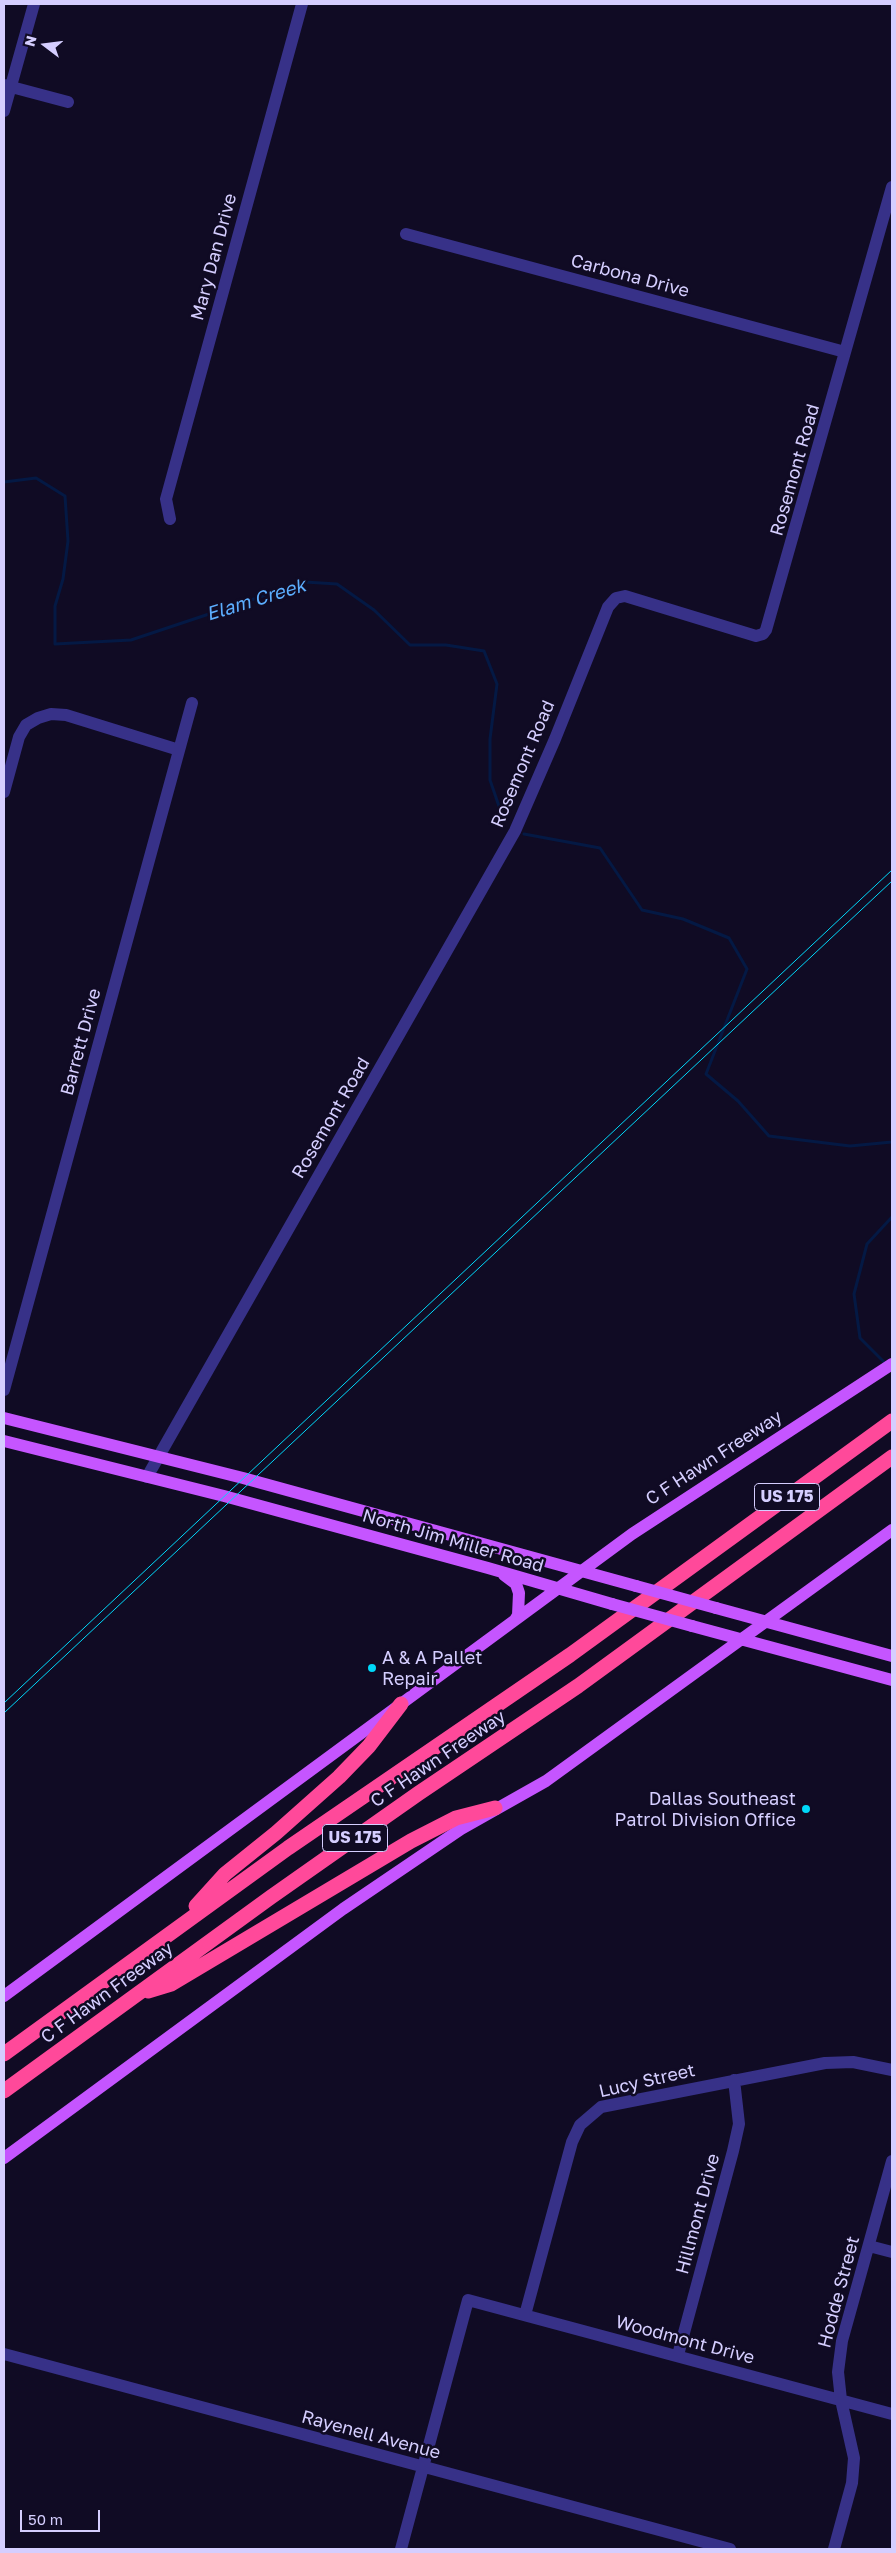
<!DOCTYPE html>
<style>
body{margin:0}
#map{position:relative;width:896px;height:2553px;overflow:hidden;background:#100b24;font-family:"Golos Text",sans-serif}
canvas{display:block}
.frame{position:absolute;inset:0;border:5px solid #d5ceff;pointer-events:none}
.north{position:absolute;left:20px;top:20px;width:50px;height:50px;-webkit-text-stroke:4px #100b24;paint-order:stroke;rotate:285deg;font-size:14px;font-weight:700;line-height:20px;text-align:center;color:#d5ceff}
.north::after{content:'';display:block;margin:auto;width:18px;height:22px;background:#d5ceff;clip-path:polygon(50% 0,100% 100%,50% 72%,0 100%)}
.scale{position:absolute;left:20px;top:2510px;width:80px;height:22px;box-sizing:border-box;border:2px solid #d5ceff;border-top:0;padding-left:6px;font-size:15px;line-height:18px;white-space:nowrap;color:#d5ceff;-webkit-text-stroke:4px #100b24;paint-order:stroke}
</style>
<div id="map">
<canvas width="896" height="2553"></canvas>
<div class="frame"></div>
<div class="north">N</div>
<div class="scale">50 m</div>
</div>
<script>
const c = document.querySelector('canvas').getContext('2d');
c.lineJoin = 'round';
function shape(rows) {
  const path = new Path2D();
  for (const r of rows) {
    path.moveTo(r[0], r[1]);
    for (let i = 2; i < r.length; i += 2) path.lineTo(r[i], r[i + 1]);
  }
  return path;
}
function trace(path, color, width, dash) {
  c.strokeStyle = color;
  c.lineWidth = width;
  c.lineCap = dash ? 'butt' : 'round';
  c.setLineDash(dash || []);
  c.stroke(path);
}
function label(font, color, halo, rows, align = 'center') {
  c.font = font + ' "Golos Text",sans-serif';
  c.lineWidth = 5;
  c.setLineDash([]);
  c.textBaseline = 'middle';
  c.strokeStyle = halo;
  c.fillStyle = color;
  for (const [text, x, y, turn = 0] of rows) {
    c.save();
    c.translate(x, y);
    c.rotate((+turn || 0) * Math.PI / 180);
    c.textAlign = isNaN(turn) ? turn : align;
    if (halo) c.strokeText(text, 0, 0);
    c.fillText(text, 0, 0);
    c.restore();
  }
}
const stream = shape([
 [4,482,36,478,65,496,68,541,63,579,55,606,55,644,131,640,305,582,337,584,374,610,410,645,446,645,484,651,497,684,490,739,490,780,502,815],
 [524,834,600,848,642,910,683,919,729,938,747,969,706,1074,738,1101,769,1136,850,1146,892,1142],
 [886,1364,860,1338,854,1294,867,1244,892,1217]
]);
const minor = shape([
 [4,85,68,102],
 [4,111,34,4],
 [406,234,845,352],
 [170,519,166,499,302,4],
 [4,792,19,737,26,725,38,718,51,714,66,715,179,750],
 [4,1390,192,703],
 [147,1477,515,831,555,739,608,607,616,598,625,596,756,636,763,634,766,630,892,187],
 [869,2246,892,2252],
 [525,2315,572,2142,580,2125,601,2107,825,2063,853,2062,892,2070],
 [4,2354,730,2549],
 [678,2355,733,2151,739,2124,734,2080],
 [401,2549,468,2300,892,2414],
 [834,2549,852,2483,854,2458,841,2400,838,2372,842,2341,892,2161]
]);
const major = shape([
 [4,1418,243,1478,636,1586],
 [4,1441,224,1496,488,1568,612,1604],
 [504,1575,516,1584,519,1593,518,1615,515,1620],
 [716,1608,892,1656],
 [692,1626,892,1680],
 [4,1996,632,1534,892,1364],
 [4,2158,343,1909,461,1829,546,1781,892,1530]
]);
const highway = shape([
 [196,1906,225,1874,276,1833,339,1777,369,1746,401,1704],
 [148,1991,171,1984,411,1841,456,1818,495,1808],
 [4,2054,288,1848,570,1655,892,1421],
 [4,2091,271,1897,419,1793,578,1686,892,1457]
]);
const tram = shape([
 [4,1703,892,870],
 [4,1713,892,881]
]);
const majorBridge = shape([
 [636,1586,716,1608],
 [612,1604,692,1626]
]);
const markers = [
 [372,1668,5,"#00d8f9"],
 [806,1809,5,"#00d8f9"]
];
const shields = [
 [787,1497,65],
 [355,1838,65]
];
const shieldNames = [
 ["US 175",787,1497],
 ["US 175",355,1838]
];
const streetNames = [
 ["Mary Dan Drive",214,257,-75],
 ["Carbona Drive",630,276,15],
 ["Rosemont Road",795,470,-74],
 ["Rosemont Road",523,764,-67],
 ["Barrett Drive",81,1042,-75],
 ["Rosemont Road",331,1118,-60],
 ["C F Hawn Freeway",714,1458,-33],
 ["North Jim Miller Road",453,1541,16],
 ["C F Hawn Freeway",438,1759,-34],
 ["C F Hawn Freeway",107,1993,-36],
 ["Lucy Street",647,2081,-13],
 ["Hillmont Drive",698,2214,-75],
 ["Hodde Street",839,2292,-75],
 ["Woodmont Drive",685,2340,15],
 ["Rayenell Avenue",371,2435,15]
];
const poiNames = [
 ["A & A Pallet",382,1658],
 ["Repair",382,1679],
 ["Dallas Southeast",796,1799,"right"],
 ["Patrol Division Office",796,1820,"right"]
];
const waterNames = [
 ["Elam Creek",256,600,-17]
];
trace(stream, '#041944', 3);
trace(minor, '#373188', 12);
trace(major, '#c555ff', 12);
trace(highway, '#ff499a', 15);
trace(tram, '#00d8f9', 1);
trace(majorBridge, '#c555ff', 12);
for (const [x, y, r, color] of markers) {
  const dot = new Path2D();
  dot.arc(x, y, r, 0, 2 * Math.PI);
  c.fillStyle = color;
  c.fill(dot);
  trace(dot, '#100b24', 2);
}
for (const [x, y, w] of shields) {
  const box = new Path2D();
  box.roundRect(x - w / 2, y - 13.5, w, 27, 4);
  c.fillStyle = '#100b24';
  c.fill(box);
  trace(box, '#d5ceff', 1);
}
label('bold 16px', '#d5ceff', null, shieldNames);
label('18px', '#d5ceff', '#100b24', streetNames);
label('18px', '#d5ceff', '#100b24', poiNames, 'left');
label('italic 19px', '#5caeff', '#100b24', waterNames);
</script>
